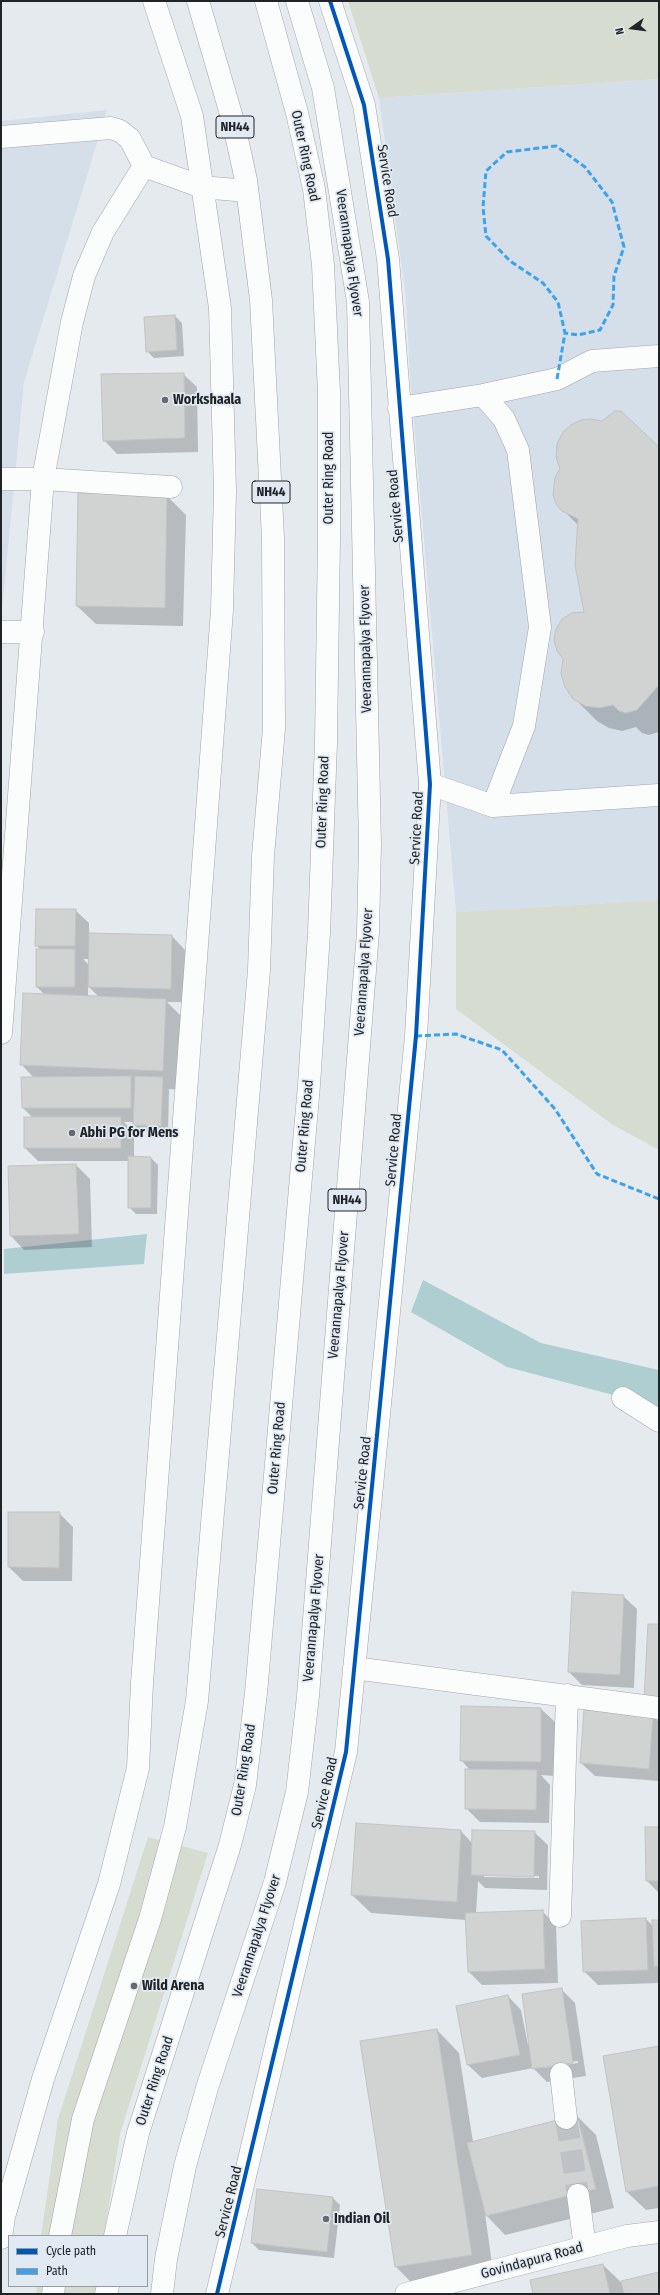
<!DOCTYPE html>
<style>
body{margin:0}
#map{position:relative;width:660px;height:2295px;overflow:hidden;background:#e5eaee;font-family:"Fira Sans Condensed",sans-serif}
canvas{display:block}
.frame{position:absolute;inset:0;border:2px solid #212427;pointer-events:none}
.legend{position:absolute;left:8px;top:2235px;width:140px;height:52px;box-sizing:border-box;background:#e1eaf2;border:1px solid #949ba1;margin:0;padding:5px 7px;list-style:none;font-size:12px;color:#212427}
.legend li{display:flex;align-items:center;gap:8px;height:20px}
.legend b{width:20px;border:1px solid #949ba1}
.north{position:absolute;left:612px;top:8px;width:40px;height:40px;-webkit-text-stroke:3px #e1eaf2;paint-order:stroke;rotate:256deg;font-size:11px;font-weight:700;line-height:16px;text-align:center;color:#212427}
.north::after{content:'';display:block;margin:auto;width:14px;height:18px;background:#212427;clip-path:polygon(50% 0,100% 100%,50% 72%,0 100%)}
</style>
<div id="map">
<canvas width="660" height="2295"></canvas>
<div class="frame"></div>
<ul class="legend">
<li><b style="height:5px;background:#0057b8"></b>Cycle path</li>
<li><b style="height:5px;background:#3ea2eb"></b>Path</li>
</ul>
<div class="north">N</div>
</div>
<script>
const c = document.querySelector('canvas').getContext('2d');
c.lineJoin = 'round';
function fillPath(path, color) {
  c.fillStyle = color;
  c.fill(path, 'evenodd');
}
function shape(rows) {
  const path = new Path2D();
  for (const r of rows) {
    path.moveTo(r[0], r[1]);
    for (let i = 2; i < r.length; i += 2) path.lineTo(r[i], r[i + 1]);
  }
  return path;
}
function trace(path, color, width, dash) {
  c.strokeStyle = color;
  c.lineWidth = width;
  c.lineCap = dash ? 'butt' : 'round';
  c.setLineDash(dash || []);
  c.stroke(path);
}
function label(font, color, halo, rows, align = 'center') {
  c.font = font + ' "Fira Sans Condensed",sans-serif';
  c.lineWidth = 3.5;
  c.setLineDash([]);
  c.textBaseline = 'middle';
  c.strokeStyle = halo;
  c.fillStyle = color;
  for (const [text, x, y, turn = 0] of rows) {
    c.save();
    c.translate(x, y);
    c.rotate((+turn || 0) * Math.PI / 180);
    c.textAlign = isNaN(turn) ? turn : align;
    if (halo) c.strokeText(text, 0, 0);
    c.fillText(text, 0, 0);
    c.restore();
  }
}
const built = shape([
 [659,79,659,900,456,912,410,377,406,297,379,98],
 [107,110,24,382,1,620,1,121]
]);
const green = shape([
 [348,1,659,1,659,79,379,98],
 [659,900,659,1150,613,1125,456,1009,456,912],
 [148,1837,208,1853,120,2134,104,2236,41,2236,58,2119],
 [37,2286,97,2286,96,2294,36,2294]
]);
const water = shape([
 [147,1234,144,1264,4,1274,4,1249],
 [423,1280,541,1343,659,1370,659,1407,507,1367,411,1312]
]);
const shadow = shape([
 [175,316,182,323,184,356,154,358,147,351,145,317],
 [183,374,197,387,198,452,117,454,104,440],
 [621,412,659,449,659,732,649,735,642,733,636,727,622,731,609,728,597,721,574,698,565,659,585,612,579,526,563,510,602,422,609,415],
 [167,496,186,515,183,626,96,624,77,606],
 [75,910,89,923,89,934,172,936,185,950,184,1002,167,1002,184,1019,181,1090,169,1089,168,1133,141,1132,134,1125,134,1122,124,1122,134,1132,134,1158,151,1158,158,1165,157,1214,136,1214,129,1207,129,1161,38,1161,25,1148,33,1118,23,1108,22,1078,34,1078,21,1064,45,995,37,987,41,950,36,945],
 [83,959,89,959,89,965],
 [88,986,99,997,88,997],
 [76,1165,90,1179,92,1247,24,1250,11,1236,9,1167],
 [59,1513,73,1527,72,1581,23,1581,9,1567],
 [623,1596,637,1609,634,1688,582,1685,569,1672],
 [541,1709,555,1722,554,1776,541,1775,550,1785,549,1823,480,1822,466,1808,470,1770,461,1760],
 [653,1716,659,1722,659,1781,595,1776,581,1763],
 [659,1828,659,1893,647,1881],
 [461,1831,472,1843,534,1832,548,1845,547,1890,485,1888,478,1881,476,1913,542,1911,556,1925,558,1983,482,1985,469,1972,466,1920,371,1913,352,1895],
 [484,1875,539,1876,539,1878,484,1877],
 [646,1919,653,1926,659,1921,659,1983,598,1985,584,1971,582,1922],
 [561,1989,575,2003,586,2076,547,2082,533,2068,482,2078,468,2065,508,1996,521,2010,528,2045],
 [578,2061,578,2063,543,2068,543,2066],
 [437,2030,459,2053,473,2142,577,2116,596,2135,614,2208,505,2235,485,2214,494,2278,419,2290,396,2267,361,2042],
 [659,2047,659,2208,646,2210,627,2192],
 [258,2190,333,2198,340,2205,334,2258,259,2250,252,2243],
 [603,2265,623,2284,659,2273,659,2294,534,2294]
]);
const building = shape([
 [175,315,177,350,146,352,144,317,175,315],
 [184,373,185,438,103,441,101,374,184,373],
 [615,411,621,411,659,447,659,685,637,710,626,713,619,711,613,705,599,708,585,706,573,699,565,687,561,674,563,659,557,651,554,640,556,629,562,619,572,613,584,612,575,565,578,519,562,511,556,504,553,495,555,477,560,469,556,457,557,444,563,432,571,425,581,420,591,419,602,421,615,411],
 [78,493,167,495,165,608,76,606,78,493],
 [36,909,76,909,75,946,35,946,36,909],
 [89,933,172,935,171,989,88,987,89,933],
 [36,949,75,949,75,987,36,987,36,949],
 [23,993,166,999,163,1071,20,1065,23,993],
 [131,1076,131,1108,22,1108,21,1077,131,1076],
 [135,1076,163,1077,161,1126,133,1125,135,1076],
 [24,1117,121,1117,121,1148,24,1148,24,1117],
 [128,1156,151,1157,151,1208,128,1208,128,1156],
 [76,1164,79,1234,10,1236,8,1166,76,1164],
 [8,1512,60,1512,59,1568,8,1567,8,1512],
 [572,1592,624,1595,620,1675,568,1672,572,1592],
 [648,1624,659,1624,659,1699,644,1699,648,1624],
 [461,1706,541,1708,541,1762,460,1761,461,1706],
 [584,1710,653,1715,649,1769,580,1763,584,1710],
 [465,1769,537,1770,536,1810,465,1809,465,1769],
 [356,1823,461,1830,457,1902,351,1895,356,1823],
 [645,1827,659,1827,659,1881,646,1881,645,1827],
 [472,1830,535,1831,534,1877,471,1875,472,1830],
 [543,1910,545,1969,468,1972,465,1913,543,1910],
 [646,1918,648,1970,583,1972,581,1921,646,1918],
 [652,1920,659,1920,659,1966,654,1967,652,1920],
 [562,1988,573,2063,532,2069,522,1994,562,1988],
 [508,1995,520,2055,467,2065,456,2006,508,1995],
 [437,2029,472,2255,395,2267,360,2041,437,2029],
 [659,2046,659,2186,626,2192,603,2056,659,2046],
 [577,2115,596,2189,486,2216,467,2143,577,2115],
 [257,2189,333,2197,327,2252,251,2243,257,2189],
 [603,2264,610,2294,533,2294,530,2280,603,2264],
 [659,2272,659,2294,624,2294,621,2281,659,2272]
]);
const minorTunnel = shape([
 [566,2118,578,2195]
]);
const minor = shape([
 [1,137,111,128,120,131,130,139,144,166],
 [399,408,483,395,557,379,592,361,659,356],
 [1,479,43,479,171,487],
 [1,632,33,632],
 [430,784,493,806,524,726,540,627,518,450,504,419,483,395],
 [493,806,659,795],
 [1,1033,43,479,72,322,84,276,103,232,144,166,202,187,247,191],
 [623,1398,659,1421],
 [354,1668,659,1708],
 [560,1916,567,1695],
 [561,2074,566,2118],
 [578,2195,585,2247],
 [115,2236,138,2133,230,1845,245,1785,256,1693,309,1085,319,933,326,742,329,538,329,393,323,265,314,189,297,113,266,1],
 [1,2238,4,2217,43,2079,109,1884,138,1768,142,1683,222,610,225,491,220,308,192,116,154,1],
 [106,2294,108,2286],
 [217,2294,346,1752,416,1036,430,784,388,259,364,105,330,1],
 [406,2294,627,2236,659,2232]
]);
const highway = shape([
 [60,2236,83,2119,150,1919,175,1827,197,1701,259,970,263,856,274,728,273,538,261,300,246,180,233,121,198,1],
 [53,2294,54,2286],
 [162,2294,166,2259,185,2166,207,2088,275,1882,297,1792,308,1696,368,932,370,844,358,302,323,88,297,1]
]);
const quiet = shape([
 [557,379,565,333,558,302,543,283,510,261,486,236,483,207,486,171,507,152,556,146,585,167,612,202,624,247,614,276,613,305,600,330,578,335,565,333],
 [416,1036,456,1034,502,1050,555,1109,597,1174,659,1199]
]);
const cycleway = shape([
 [217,2294,346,1752,416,1036,430,784,388,259,364,105,330,1]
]);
const markers = [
 [165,400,4,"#66696d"],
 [72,1133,4,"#66696d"],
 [134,1986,4,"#66696d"],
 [326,2219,4,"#66696d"]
];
const shields = [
 [235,127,38],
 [271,492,38],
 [347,1200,38]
];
const shieldNames = [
 ["NH44",235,127],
 ["NH44",271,492],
 ["NH44",347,1200]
];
const streetNames = [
 ["Outer Ring Road",305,156,78],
 ["Service Road",387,181,81],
 ["Veerannapalya Flyover",349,253,82],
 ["Outer Ring Road",329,478,-90],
 ["Service Road",396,506,-95],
 ["Veerannapalya Flyover",366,649,-91],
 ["Outer Ring Road",323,802,-88],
 ["Service Road",417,828,-87],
 ["Veerannapalya Flyover",364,972,-86],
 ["Outer Ring Road",305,1126,-85],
 ["Service Road",394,1150,-85],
 ["Veerannapalya Flyover",339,1295,-85],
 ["Outer Ring Road",277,1448,-85],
 ["Service Road",363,1473,-84],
 ["Veerannapalya Flyover",314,1618,-85],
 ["Outer Ring Road",244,1770,-81],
 ["Service Road",325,1793,-77],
 ["Veerannapalya Flyover",257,1936,-72],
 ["Outer Ring Road",155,2081,-72],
 ["Service Road",229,2202,-76],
 ["Govindapura Road",532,2261,-15]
];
const poiNames = [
 ["Workshaala",173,400],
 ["Abhi PG for Mens",80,1133],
 ["Wild Arena",142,1986],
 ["Indian Oil",334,2219]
];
fillPath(built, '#d5dfe9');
fillPath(green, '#d6dcd0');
fillPath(water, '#afced2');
fillPath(shadow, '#0003');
fillPath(building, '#d1d2d2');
trace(building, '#c2c3c3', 1);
trace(minorTunnel, '#bec2c6', 22, [22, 11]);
trace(minor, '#a2a5a9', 23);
trace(highway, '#a2a5a9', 23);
trace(minor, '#fbfcfc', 22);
trace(highway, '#fbfcfc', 22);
trace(quiet, '#3ea2eb', 3, [6, 3]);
trace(cycleway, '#0057b8', 4);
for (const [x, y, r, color] of markers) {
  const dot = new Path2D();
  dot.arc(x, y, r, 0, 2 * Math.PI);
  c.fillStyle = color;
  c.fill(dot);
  trace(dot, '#e1eaf2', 1.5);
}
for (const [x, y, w] of shields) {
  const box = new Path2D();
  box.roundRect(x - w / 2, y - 11, w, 22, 3);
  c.fillStyle = '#e1eaf2';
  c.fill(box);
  trace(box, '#212427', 1);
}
label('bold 13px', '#212427', null, shieldNames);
label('14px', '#212427', '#e1eaf2', streetNames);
label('bold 14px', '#212427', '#e1eaf2', poiNames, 'left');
</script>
